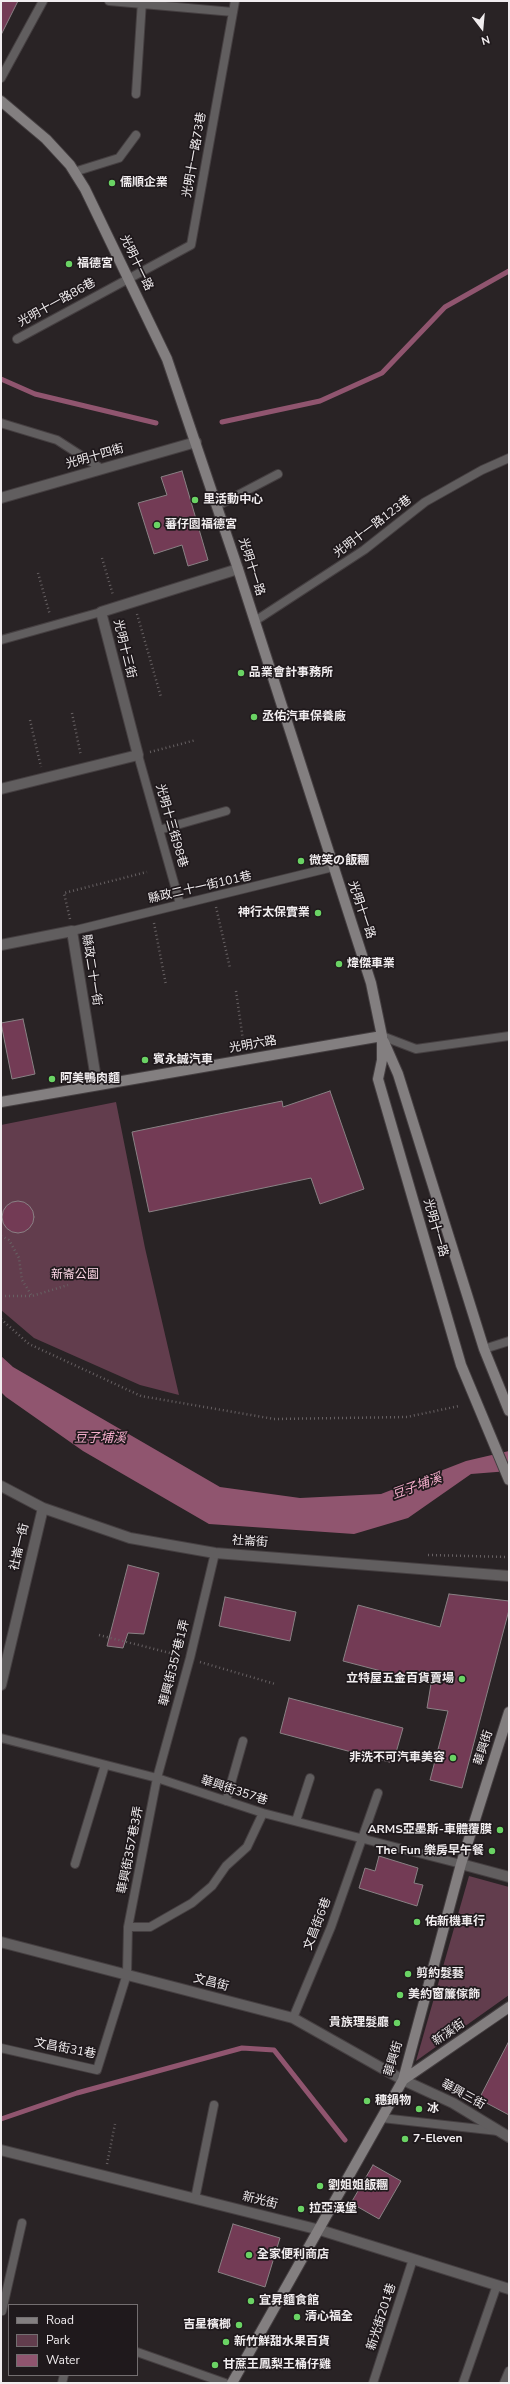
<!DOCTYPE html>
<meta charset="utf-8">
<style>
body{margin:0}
#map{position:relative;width:510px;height:2384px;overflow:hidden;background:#292325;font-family:"Nunito Sans",sans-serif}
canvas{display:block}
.frame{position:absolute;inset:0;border:2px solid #f1edef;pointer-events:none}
.legend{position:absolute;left:8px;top:2304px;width:130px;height:72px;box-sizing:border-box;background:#1f191c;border:1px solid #736e70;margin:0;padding:5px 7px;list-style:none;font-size:12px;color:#f1edef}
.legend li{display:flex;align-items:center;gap:8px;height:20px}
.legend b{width:20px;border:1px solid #736e70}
.north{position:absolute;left:462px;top:8px;width:40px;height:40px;-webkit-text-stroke:3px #1f191c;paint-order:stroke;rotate:164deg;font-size:11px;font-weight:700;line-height:16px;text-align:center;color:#f1edef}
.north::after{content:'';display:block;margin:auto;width:14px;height:18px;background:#f1edef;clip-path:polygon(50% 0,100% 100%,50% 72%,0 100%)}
</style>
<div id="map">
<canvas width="510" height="2384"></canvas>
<div class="frame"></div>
<ul class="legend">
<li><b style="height:5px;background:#837f80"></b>Road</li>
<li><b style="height:11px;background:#623d4d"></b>Park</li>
<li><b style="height:11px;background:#90556f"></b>Water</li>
</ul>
<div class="north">N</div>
</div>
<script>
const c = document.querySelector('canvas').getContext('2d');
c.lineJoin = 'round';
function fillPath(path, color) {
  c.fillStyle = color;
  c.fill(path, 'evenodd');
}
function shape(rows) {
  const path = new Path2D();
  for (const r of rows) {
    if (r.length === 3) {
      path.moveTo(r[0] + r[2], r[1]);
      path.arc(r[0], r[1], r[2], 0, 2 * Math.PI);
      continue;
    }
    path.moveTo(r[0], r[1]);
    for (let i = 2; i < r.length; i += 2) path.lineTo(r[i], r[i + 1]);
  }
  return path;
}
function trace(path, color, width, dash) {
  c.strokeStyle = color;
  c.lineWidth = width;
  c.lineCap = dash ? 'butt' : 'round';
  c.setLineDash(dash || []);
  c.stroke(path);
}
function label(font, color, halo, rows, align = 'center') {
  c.font = font + ' "Nunito Sans","Noto Sans TC","Noto Sans JP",sans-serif';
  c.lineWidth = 3.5;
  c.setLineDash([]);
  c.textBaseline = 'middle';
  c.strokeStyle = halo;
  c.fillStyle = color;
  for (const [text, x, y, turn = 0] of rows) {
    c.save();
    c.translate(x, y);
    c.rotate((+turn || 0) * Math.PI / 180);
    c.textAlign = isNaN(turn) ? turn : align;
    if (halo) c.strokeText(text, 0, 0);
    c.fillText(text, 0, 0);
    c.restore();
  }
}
const green = shape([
 [116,1102,145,1248,179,1395,140,1385,34,1338,1,1310,1,1125],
 [469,1876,509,1887,509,1995,416,2061]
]);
const water = shape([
 [1,1356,13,1367,220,1487,300,1498,381,1494,466,1461,509,1451,509,1471,471,1474,408,1518,354,1534,209,1524,83,1451,6,1397,1,1392]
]);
const stream = shape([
 [1,379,35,394,156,423],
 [222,422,320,401,382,373,445,307,509,271],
 [1,2119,77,2093,242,2048,274,2050,345,2140]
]);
const building = shape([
 [1,1,18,1,1,35,1,1],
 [182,471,208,560,188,566,182,545,154,554,138,503,167,495,161,477,182,471],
 [23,1019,35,1074,12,1079,1,1023,23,1019],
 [330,1091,364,1189,320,1204,311,1178,149,1212,132,1132,282,1101,283,1107,330,1091],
 [18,1217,16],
 [128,1565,159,1573,144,1634,128,1633,123,1648,107,1646,128,1565],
 [449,1594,509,1601,509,1610,462,1788,430,1780,448,1711,427,1708,431,1684,343,1661,358,1605,440,1627,449,1594],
 [225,1597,296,1612,290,1641,219,1626,225,1597],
 [289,1698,403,1728,393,1763,280,1733,289,1698],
 [379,1856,418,1868,414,1883,423,1885,417,1906,359,1888,365,1868,375,1871,379,1856],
 [509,2041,509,2115,479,2099,509,2041],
 [373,2165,401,2181,379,2219,351,2203,373,2165],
 [233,2224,280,2238,265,2287,218,2272,233,2224]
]);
const path = shape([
 [102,558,113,595],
 [38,573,50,615],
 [137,614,161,697],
 [72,713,81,756],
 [30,720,41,767],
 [150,752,196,740],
 [216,907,230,968],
 [70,919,64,893,147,872],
 [154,923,166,985],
 [236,991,244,1047],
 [1,1236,9,1240,19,1258,22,1280,32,1296],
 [1,1296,32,1296,68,1285],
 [1,1319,29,1344,141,1396,274,1419,407,1417,459,1406],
 [428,1555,509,1557],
 [99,1635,178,1655],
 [200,1662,275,1684],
 [107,2164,115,2124]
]);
const lane = shape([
 [109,1,233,12],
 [1,78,43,1],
 [136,94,142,1],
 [74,172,119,158,136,135],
 [17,339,191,245,235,1],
 [1,423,57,440,102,469],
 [217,506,278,474],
 [255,621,364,550,425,502,482,470,509,458],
 [1,640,101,612],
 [138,755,180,904],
 [159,830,226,811],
 [72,931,333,867],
 [382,1036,416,1049,509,1036],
 [484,1349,509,1341],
 [1,1738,157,1778,263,1813,461,1864],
 [226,1801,243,1741],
 [296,1821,310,1778],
 [75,1864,105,1765],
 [128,1927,150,1927,192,1903,212,1886,226,1866,247,1847,263,1813],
 [293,2018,331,1927,378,1793],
 [1,2048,97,2070,127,1974,128,1927,157,1778,190,1658,215,1553],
 [382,2118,498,2131],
 [195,2199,214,2105],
 [2,2311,22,2223],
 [137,2352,225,2383],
 [62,2383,64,2375],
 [373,2383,413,2259],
 [463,2383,497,2285],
 [504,2383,509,2371]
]);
const street = shape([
 [1,498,196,442],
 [1,789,138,755,101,612,238,569],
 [1,945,72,931,97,1085],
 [1,1486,43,1508,130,1538,215,1553,509,1576],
 [1,1685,43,1508],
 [461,1864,509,1877],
 [1,1942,293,2018,403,2080,453,2103,509,2137],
 [1,2150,320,2230,509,2289]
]);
const secondary = shape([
 [1,101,46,139,70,165,85,189,167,359,238,569,371,983,382,1036,382,1060,378,1079,461,1365,509,1480],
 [384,1042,398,1074,484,1349,509,1411],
 [1,1102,382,1036],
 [403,2080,509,2007],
 [232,2383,403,2080,461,1864,509,1712]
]);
const markers = [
 [112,183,4,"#6ad364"],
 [69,264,4,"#6ad364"],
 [195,500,4,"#6ad364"],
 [157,525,4,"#6ad364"],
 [241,673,4,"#6ad364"],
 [254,717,4,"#6ad364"],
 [301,861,4,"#6ad364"],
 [318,913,4,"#6ad364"],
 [339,964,4,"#6ad364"],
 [145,1060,4,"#6ad364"],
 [52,1079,4,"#6ad364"],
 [462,1679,4,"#6ad364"],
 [453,1758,4,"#6ad364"],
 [500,1830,4,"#6ad364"],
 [492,1851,4,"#6ad364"],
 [417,1922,4,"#6ad364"],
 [408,1974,4,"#6ad364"],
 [400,1995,4,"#6ad364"],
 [397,2023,4,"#6ad364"],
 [367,2101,4,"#6ad364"],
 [419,2109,4,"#6ad364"],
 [405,2139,4,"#6ad364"],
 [320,2186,4,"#6ad364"],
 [301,2209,4,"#6ad364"],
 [249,2255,4,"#6ad364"],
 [251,2301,4,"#6ad364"],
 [297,2317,4,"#6ad364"],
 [239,2325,4,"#6ad364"],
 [226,2342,4,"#6ad364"],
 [215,2365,4,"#6ad364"]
];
const streetNames = [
 ["光明十一路73巷",195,155,-80],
 ["光明十一路",136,263,64],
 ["光明十一路86巷",57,303,-29],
 ["光明十四街",95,457,-16],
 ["光明十一路123巷",373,527,-37],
 ["光明十一路",251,567,72],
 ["光明十三街",124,649,76],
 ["光明十三街98巷",171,826,74],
 ["縣政二十一街101巷",200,888,-13],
 ["光明十一路",361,910,71],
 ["縣政二十一街",91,970,81],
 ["光明六路",253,1045,-10],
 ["光明十一路",435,1228,74],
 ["社崙街",250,1542,4],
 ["社崙一街",20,1547,-77],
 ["華興街357巷1弄",175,1663,-76],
 ["華興街",484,1748,-72],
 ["華興街357巷",234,1791,18],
 ["華興街357巷3弄",131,1850,-79],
 ["文昌街6巷",318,1924,-69],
 ["文昌街",211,1983,15],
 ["新溪街",449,2033,-34],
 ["文昌街31巷",65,2049,11],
 ["華興街",394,2059,-73],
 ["華興三街",463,2095,29],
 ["新光街",260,2201,14],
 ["新光街201巷",382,2317,-72]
];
const poiNames = [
 ["儒順企業",120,183],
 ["福德宮",77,264],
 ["里活動中心",203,500],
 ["蕃仔園福德宮",165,525],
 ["品業會計事務所",249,673],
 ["丞佑汽車保養廠",262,717],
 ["微笑の飯糰",309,861],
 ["神行太保實業",310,913,"right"],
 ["煒傑車業",347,964],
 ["賓永誠汽車",153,1060],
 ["阿美鴨肉麵",60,1079],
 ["立特屋五金百貨賣場",454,1679,"right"],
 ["非洗不可汽車美容",445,1758,"right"],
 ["ARMS亞墨斯-車體覆膜",492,1830,"right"],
 ["The Fun 樂房早午餐",484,1851,"right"],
 ["佑新機車行",425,1922],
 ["剪約髮藝",416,1974],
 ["美約窗簾傢飾",408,1995],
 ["貴族理髮廳",389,2023,"right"],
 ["穗鍋物",375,2101],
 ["冰",427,2109],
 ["7-Eleven",413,2139],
 ["劉姐姐飯糰",328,2186],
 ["拉亞漢堡",309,2209],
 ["全家便利商店",257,2255],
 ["宜昇麵食館",259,2301],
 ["清心福全",305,2317],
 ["吉星檳榔",231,2325,"right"],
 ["新竹鮮甜水果百貨",234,2342],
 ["甘蔗王鳳梨王桶仔雞",223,2365]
];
const parkNames = [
 ["新崙公園",75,1275]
];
const waterNames = [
 ["豆子埔溪",100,1439],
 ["豆子埔溪",417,1487,-20]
];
fillPath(green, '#623d4d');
fillPath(water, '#90556f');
trace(stream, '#90556f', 5);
fillPath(building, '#733b55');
trace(building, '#898184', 1);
trace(lane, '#453f41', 10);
trace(street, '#453f41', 12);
trace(secondary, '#453f41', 12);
trace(path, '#676163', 2.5, [1, 3]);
trace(lane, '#615e5f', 8);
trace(street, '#615e5f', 10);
trace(secondary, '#837f80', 10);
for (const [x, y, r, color] of markers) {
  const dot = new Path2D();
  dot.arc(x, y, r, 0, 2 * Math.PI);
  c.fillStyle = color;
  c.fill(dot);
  trace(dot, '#1f191c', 1.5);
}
label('12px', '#f1edef', '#1f191c', streetNames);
label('bold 12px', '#f1edef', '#1f191c', poiNames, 'left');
label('12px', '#fcd6e5', '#1f191c', parkNames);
label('italic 13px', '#f7afcd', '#1f191c', waterNames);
</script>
